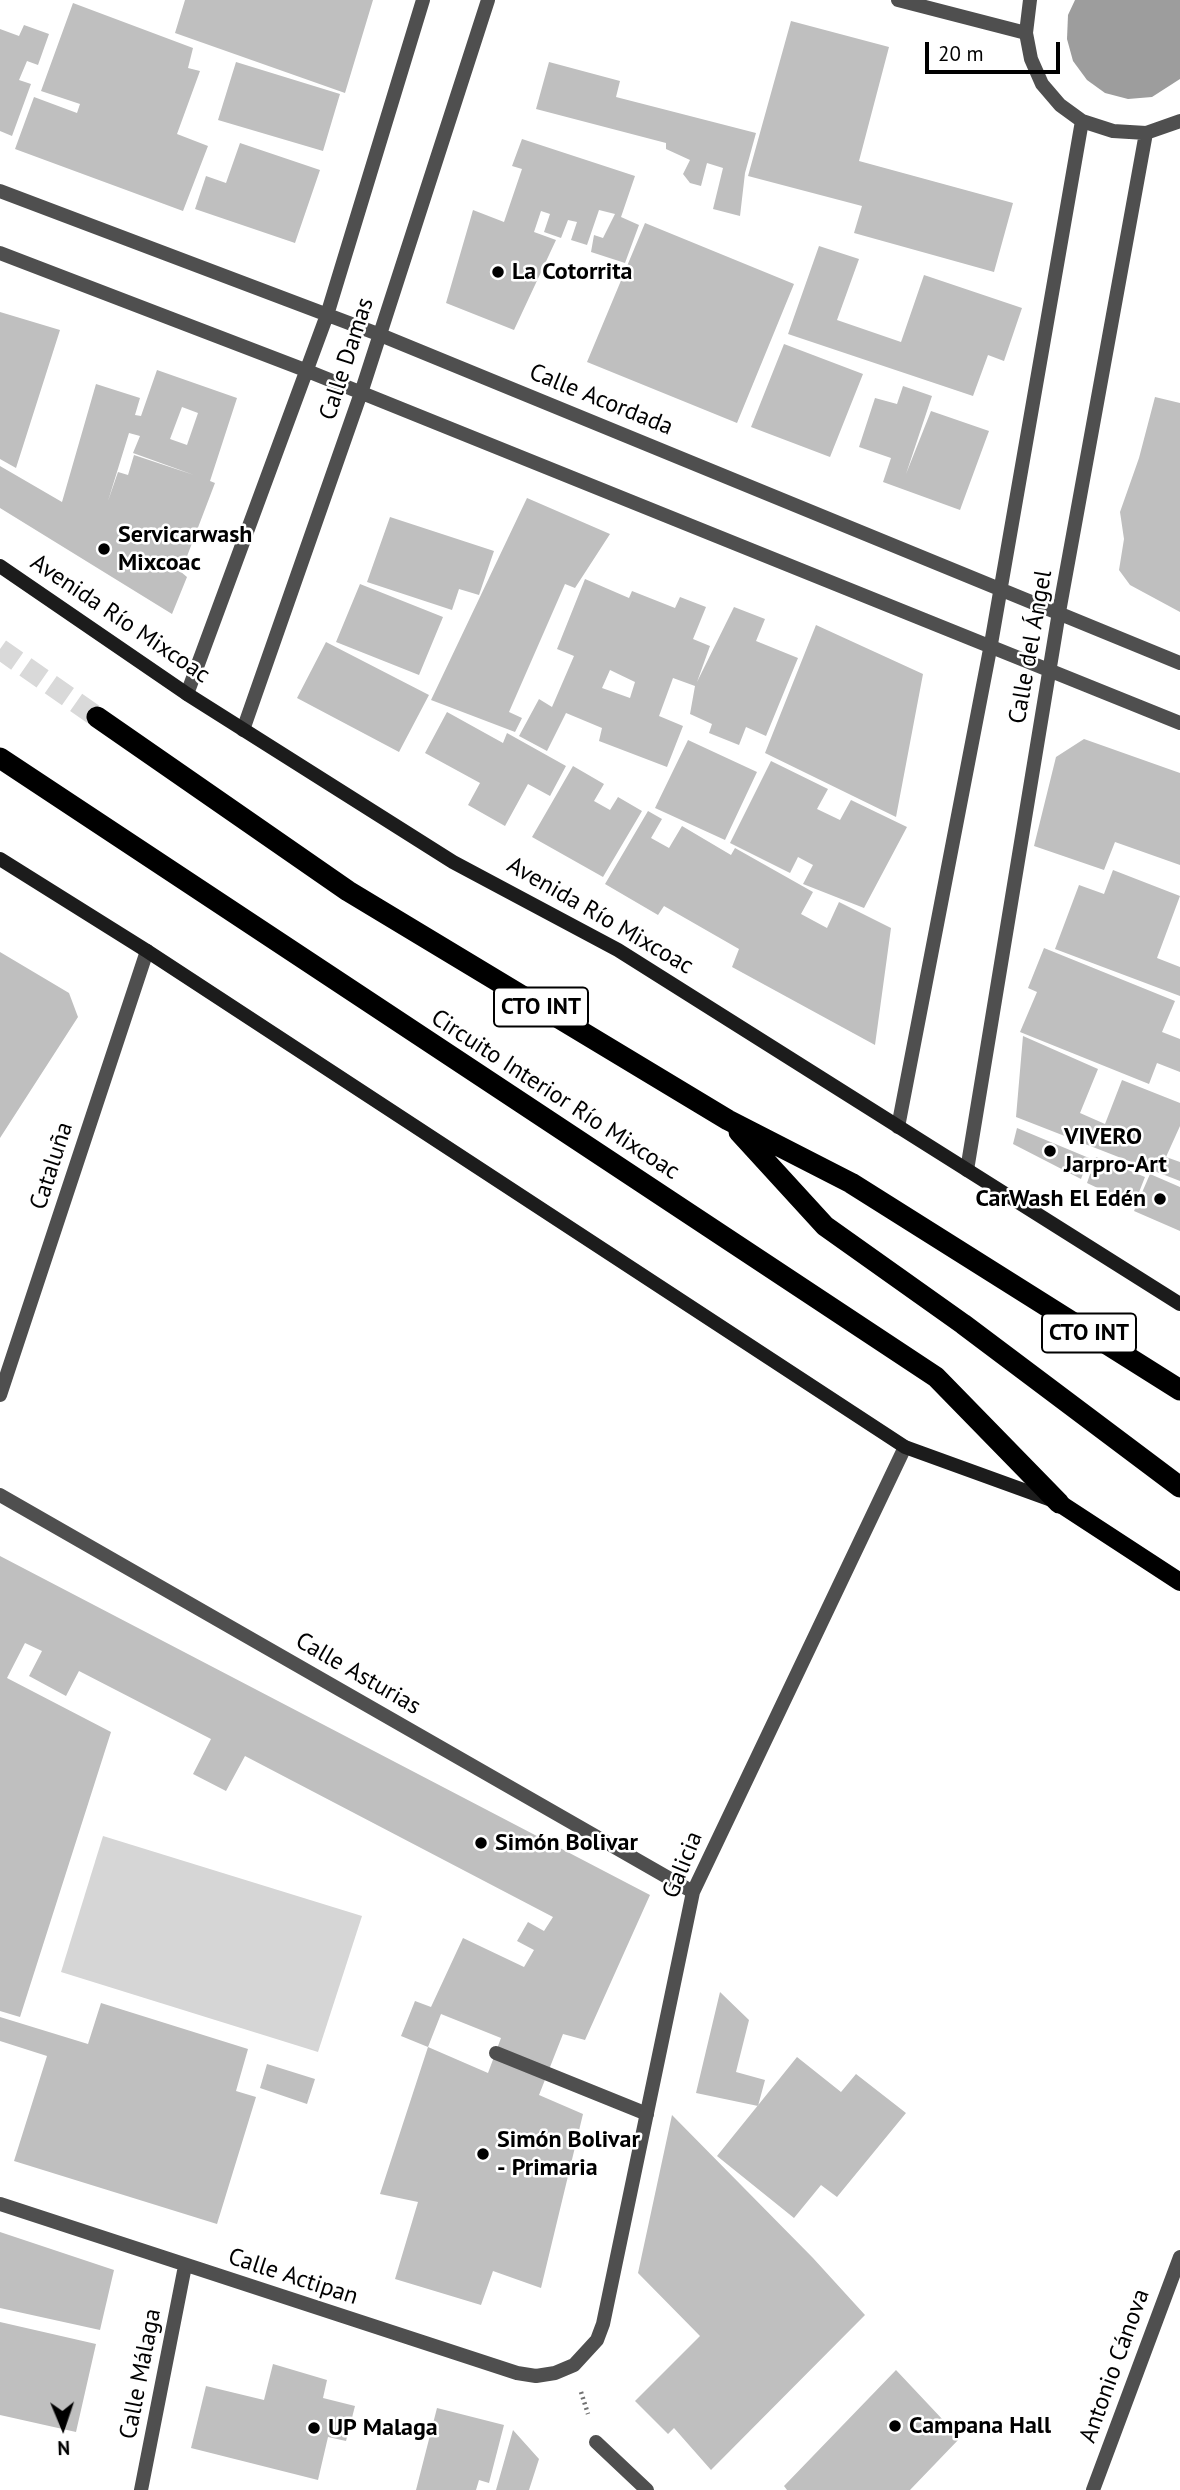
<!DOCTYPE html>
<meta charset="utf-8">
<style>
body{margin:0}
#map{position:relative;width:1180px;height:2490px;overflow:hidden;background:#fff;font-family:"PT Sans",sans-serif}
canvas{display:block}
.north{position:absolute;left:28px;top:2392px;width:70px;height:70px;-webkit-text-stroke:5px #fff;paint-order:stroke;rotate:178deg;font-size:19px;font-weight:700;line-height:28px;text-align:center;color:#000}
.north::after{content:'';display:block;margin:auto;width:24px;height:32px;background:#000;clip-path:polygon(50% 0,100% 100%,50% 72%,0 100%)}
.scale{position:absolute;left:925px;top:42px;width:135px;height:32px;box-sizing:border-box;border:4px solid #000;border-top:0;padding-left:9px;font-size:21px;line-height:24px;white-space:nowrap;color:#000;-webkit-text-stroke:5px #fff;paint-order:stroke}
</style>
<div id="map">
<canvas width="1180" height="2490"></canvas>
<div class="north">N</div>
<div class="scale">20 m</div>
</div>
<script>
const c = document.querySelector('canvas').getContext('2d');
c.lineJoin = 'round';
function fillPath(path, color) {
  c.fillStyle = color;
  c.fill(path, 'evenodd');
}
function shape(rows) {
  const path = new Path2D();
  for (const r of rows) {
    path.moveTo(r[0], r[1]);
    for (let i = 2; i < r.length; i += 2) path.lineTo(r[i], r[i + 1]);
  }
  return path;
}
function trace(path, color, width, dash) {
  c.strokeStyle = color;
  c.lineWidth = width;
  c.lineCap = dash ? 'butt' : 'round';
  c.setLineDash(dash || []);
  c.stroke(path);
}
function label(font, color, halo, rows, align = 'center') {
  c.font = font + ' "PT Sans",sans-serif';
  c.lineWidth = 5;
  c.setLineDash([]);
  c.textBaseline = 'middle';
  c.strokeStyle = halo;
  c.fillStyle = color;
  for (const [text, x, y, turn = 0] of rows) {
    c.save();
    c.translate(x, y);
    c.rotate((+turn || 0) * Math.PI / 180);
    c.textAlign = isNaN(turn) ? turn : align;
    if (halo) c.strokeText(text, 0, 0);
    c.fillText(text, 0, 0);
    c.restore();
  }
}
const green = shape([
 [103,1836,362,1916,318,2052,61,1972]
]);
const water = shape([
 [1075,0,1180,0,1180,79,1152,97,1128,99,1105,93,1087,80,1073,61,1067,39,1068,15]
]);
const building = shape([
 [185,0,373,0,345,93,175,33],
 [73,3,193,48,188,68,200,71,177,134,208,146,183,211,15,149,34,97,77,113,80,104,41,91],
 [791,21,889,47,859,161,1013,203,994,272,854,233,862,206,748,176],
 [24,25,49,34,38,65,27,61,19,80,31,84,12,136,0,131,0,29,19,36],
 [236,62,340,94,323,151,218,120],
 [549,62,620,81,616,97,756,133,745,173,740,216,713,209,723,168,707,163,701,186,690,183,683,174,690,160,666,149,666,143,536,109],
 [522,139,635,176,621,217,639,225,625,263,591,252,594,235,603,238,615,214,599,210,587,245,571,240,577,222,568,220,561,238,544,232,550,214,541,211,534,232,556,240,514,330,446,303,473,210,504,222,522,169,512,166],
 [240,143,320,170,295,243,195,209,206,176,226,183],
 [645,223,794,284,737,423,587,362],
 [819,246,859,259,837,320,901,342,924,275,1022,308,1004,361,988,355,973,396,788,334],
 [0,312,60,330,16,468,0,459],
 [784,344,863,374,830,457,751,427],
 [157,370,237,398,210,481,215,483,181,572,187,577,172,614,0,508,0,466,62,502,96,384,140,398,135,415,141,416],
 [182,407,198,413,187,445,170,439],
 [129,433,140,436,133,453,194,475,134,455,128,475,118,472,108,501],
 [903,386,932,396,906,474,931,411,989,431,960,510,883,482,891,458,859,447,875,398,897,404],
 [1155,397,1180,403,1180,612,1130,585,1119,570,1124,539,1120,512,1139,458],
 [527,498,610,534,575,588,565,584,509,712,522,718,515,732,431,700],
 [390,517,494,551,479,595,459,589,452,610,367,582],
 [585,579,629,598,632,591,675,608,680,597,706,607,693,639,710,646,697,682,734,607,765,619,756,641,798,658,766,736,746,727,739,745,709,733,712,724,690,714,695,686,673,678,659,716,683,726,667,767,599,741,602,728,566,713,547,751,519,736,539,699,552,707,574,656,557,649],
 [610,670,635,682,630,698,602,688],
 [360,584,443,617,419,675,336,642],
 [816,625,923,674,896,817,765,753],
 [326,642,429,695,399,752,297,698],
 [447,712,503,743,507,733,566,766,550,796,528,784,505,826,468,805,480,783,425,753],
 [1084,739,1180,773,1180,865,1115,842,1104,870,1034,846,1056,757],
 [688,740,757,772,725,840,655,808],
 [771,761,828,789,817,809,840,820,851,800,907,827,864,908,803,884,813,865,798,857,790,873,730,843],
 [573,766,604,784,594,801,610,810,618,797,642,811,603,877,532,837],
 [648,811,662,819,651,838,669,848,682,826,731,855,735,848,813,892,801,914,827,928,839,902,891,928,875,1045,732,967,739,949,664,906,658,915,605,884],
 [1113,870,1180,896,1157,958,1180,967,1180,996,1055,949,1079,885,1104,894],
 [1044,948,1175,1001,1162,1032,1180,1039,1180,1072,1157,1063,1149,1084,1020,1032,1037,992,1028,988],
 [0,952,69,993,78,1017,0,1138],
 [1023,1036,1098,1069,1080,1113,1105,1124,1122,1080,1180,1103,1180,1126,1166,1157,1180,1162,1180,1181,1016,1117],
 [1017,1128,1089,1158,1081,1179,1013,1144],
 [1096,1157,1145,1177,1134,1205,1087,1183],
 [1150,1174,1180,1187,1180,1231,1134,1211],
 [0,1556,650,1895,585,2040,563,2034,539,2095,583,2114,541,2288,493,2271,481,2305,395,2279,418,2202,380,2194,428,2047,401,2036,415,2001,431,2007,463,1938,524,1967,534,1950,517,1941,528,1922,544,1931,553,1917,245,1756,226,1791,193,1774,211,1739,79,1671,66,1696,29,1676,42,1651,25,1643,7,1678,111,1732,20,2017,0,2011],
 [441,2014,501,2038,488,2073,428,2047],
 [720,1992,749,2020,736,2072,765,2080,758,2106,696,2093],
 [101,2003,248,2049,236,2091,256,2097,217,2224,14,2161,47,2056,0,2041,0,2017,88,2044],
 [797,2057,841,2092,856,2074,906,2113,837,2197,821,2185,794,2218,717,2156],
 [267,2064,315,2079,307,2104,260,2088],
 [672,2115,813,2258,865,2315,711,2470,674,2428,668,2434,635,2401,700,2336,638,2273],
 [0,2232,114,2270,100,2330,0,2308],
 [0,2322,96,2344,76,2432,0,2415],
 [273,2364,327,2380,323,2398,355,2406,346,2441,328,2437,318,2480,191,2448,206,2386,264,2400],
 [896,2370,960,2438,910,2490,787,2490,784,2486],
 [437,2408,504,2425,489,2483,479,2480,476,2490,416,2490],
 [513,2430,539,2459,529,2490,496,2490]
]);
const motorwayTunnel = shape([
 [0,649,97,717]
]);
const path = shape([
 [581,2392,588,2414]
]);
const service = shape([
 [496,2053,647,2114]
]);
const minor = shape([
 [898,0,1026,33],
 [1030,0,1026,33,1031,59,1042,84,1060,105,1082,121,1113,131,1146,133,1180,121],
 [0,191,378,334,1180,663],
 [0,253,305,370,1180,723],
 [187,694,327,315,423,0],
 [243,730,361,393,488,0],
 [898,1127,991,644,1082,121],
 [967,1170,1059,612,1146,133],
 [0,1395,147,951],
 [0,1495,693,1892],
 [0,2204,517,2373,536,2376,555,2373,574,2365,597,2340,603,2324,693,1892,905,1447],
 [596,2442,647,2490],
 [141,2490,185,2266],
 [1093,2490,1180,2257]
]);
const secondary = shape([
 [0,566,187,694,453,862,618,950,1180,1304],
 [0,859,147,951,905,1447,1054,1501]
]);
const primary = shape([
 [1059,1503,1180,1582]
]);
const motorway = shape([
 [97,717,348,891,728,1120,851,1183,1180,1390],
 [0,758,936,1377,1059,1503],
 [739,1132,825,1226,963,1324,1180,1487]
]);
const markers = [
 [498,272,7,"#000"],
 [104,549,7,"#000"],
 [1050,1151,7,"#000"],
 [1160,1199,7,"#000"],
 [481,1843,7,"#000"],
 [483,2154,7,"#000"],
 [895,2426,7,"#000"],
 [314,2428,7,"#000"]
];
const shields = [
 [541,1007,94],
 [1089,1333,94]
];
const shieldNames = [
 ["CTO INT",541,1007],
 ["CTO INT",1089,1333]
];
const poiNames = [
 ["La Cotorrita",512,272],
 ["Servicarwash",118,535],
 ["Mixcoac",118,563],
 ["VIVERO",1064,1137],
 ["Jarpro-Art",1064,1165],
 ["CarWash El Edén",1146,1199,"right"],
 ["Simón Bolivar",495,1843],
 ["Simón Bolivar",497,2140],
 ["- Primaria",497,2168],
 ["Campana Hall",909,2426],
 ["UP Malaga",328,2428]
];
const streetNames = [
 ["Calle Damas",347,359,-72],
 ["Calle Acordada",601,400,22],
 ["Avenida Río Mixcoac",120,619,34],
 ["Calle del Ángel",1031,647,-80],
 ["Avenida Río Mixcoac",600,916,30],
 ["Circuito Interior Río Mixcoac",555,1095,33],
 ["Cataluña",52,1166,-72],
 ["Calle Asturias",358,1674,30],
 ["Galicia",683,1865,-68],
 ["Calle Actipan",293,2277,18],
 ["Antonio Cánova",1115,2366,-70],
 ["Calle Málaga",141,2374,-79]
];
fillPath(green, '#d6d6d6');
fillPath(water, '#9d9d9d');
fillPath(building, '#bfbfbf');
trace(motorwayTunnel, '#d9d9d9', 21, [21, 10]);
trace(path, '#717171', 4.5, [2, 3.5]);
trace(service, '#4f4f4f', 14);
trace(minor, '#4f4f4f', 14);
trace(secondary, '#1c1c1c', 14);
trace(primary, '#000', 18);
trace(motorway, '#000', 21);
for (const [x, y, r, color] of markers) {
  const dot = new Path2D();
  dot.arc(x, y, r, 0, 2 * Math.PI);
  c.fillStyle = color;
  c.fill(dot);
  trace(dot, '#fff', 2.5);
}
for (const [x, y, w] of shields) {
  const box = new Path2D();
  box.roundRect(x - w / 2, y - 19.5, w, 39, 5);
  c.fillStyle = '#fff';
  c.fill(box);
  trace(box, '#000', 2);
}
label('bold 23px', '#000', null, shieldNames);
label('bold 24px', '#000', '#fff', poiNames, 'left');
label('24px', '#000', '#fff', streetNames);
</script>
